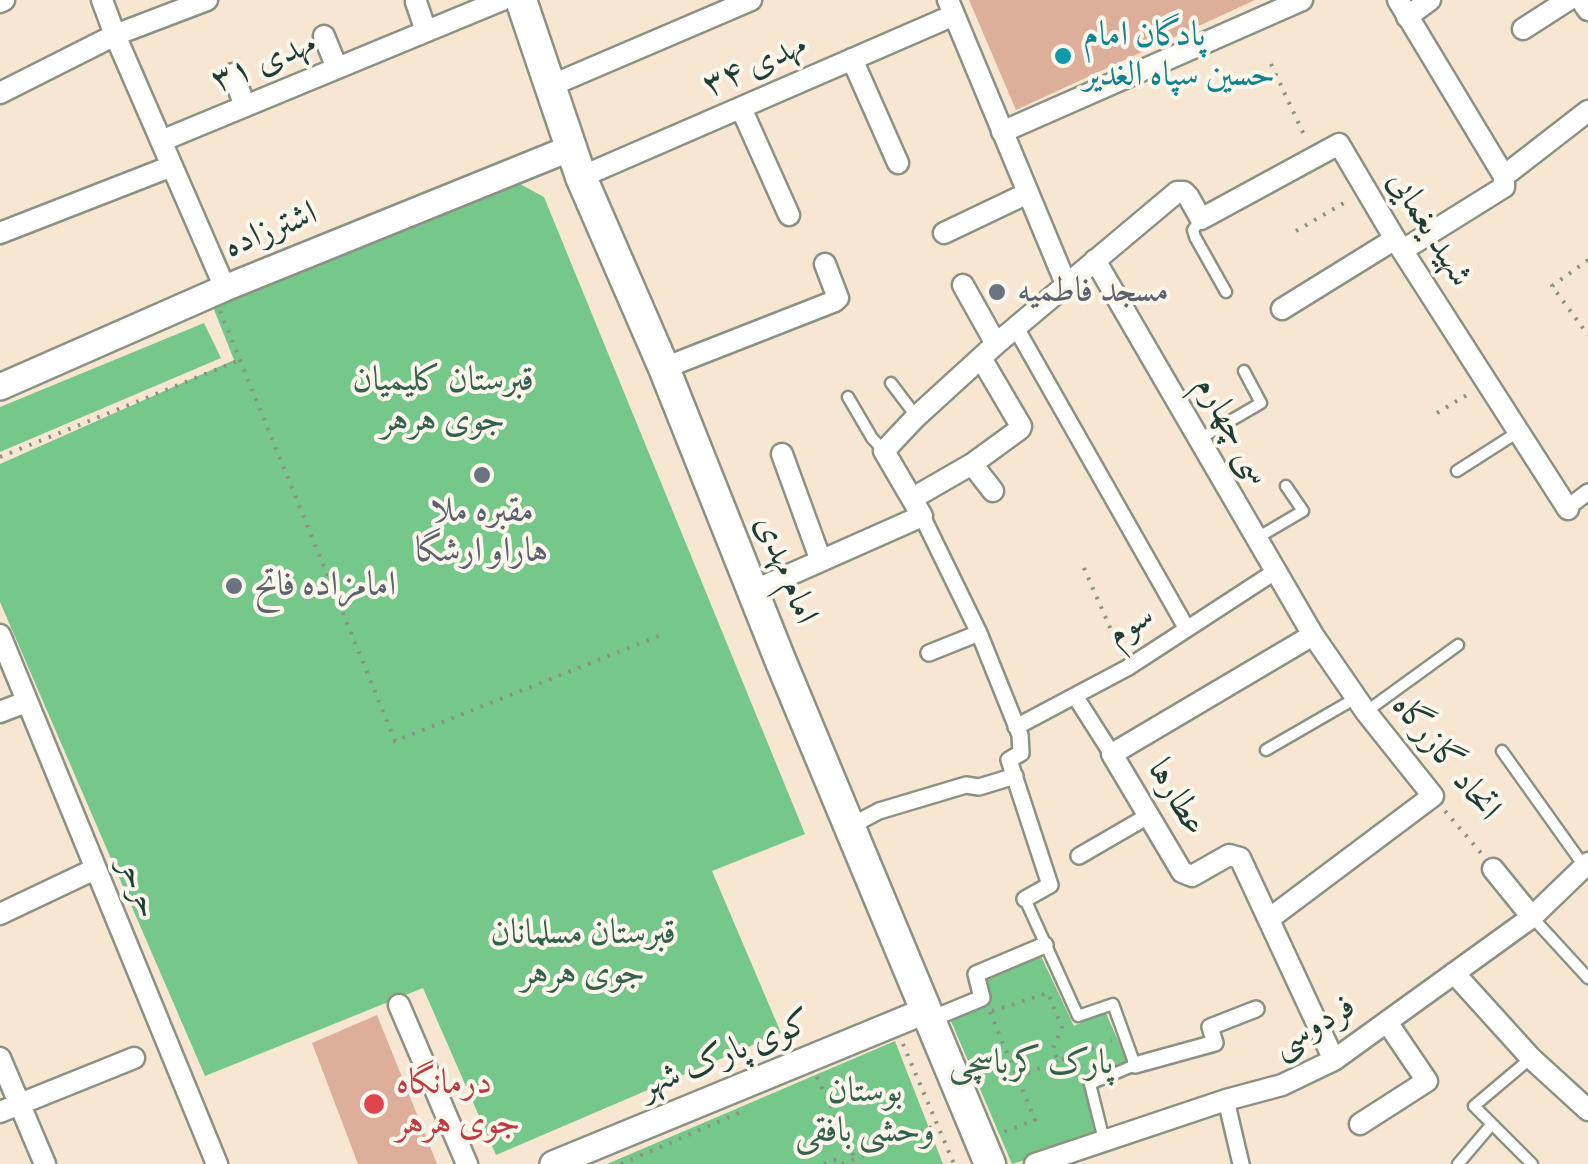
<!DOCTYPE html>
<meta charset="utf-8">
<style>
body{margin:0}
canvas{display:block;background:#f7e7d2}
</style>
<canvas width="1588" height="1164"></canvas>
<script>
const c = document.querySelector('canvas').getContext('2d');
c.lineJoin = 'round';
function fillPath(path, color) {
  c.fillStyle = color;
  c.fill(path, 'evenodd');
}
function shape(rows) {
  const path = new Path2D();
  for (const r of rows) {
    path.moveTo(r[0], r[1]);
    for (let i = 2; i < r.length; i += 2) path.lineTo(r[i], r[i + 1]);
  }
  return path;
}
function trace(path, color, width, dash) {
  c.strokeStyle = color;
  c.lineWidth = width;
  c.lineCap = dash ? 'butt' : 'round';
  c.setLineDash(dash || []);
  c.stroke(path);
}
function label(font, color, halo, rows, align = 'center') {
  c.font = font + ' Alegreya,Amiri,serif';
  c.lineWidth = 8;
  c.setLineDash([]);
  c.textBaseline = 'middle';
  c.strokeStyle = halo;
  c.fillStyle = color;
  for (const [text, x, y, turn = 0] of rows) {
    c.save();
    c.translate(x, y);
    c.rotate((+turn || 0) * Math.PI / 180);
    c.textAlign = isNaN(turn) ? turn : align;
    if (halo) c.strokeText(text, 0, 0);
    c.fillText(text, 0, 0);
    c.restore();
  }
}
const green = shape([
 [520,184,544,197,805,834,712,871,781,1033,496,1155,423,988,205,1076,0,602,0,464,234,360,213,307],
 [204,323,221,358,0,452,0,407],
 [1040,954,1074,1026,1105,1011,1127,1061,1084,1081,1096,1139,1012,1164,951,1021,987,1003,981,976],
 [895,1041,943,1164,607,1164]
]);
const building = shape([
 [969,0,1255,0,1016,110],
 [377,1015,437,1164,358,1164,312,1043]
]);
const path = shape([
 [1271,64,1306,139],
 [1296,231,1349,200],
 [1588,260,1552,286,1588,335],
 [220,311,395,741,661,635],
 [1437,413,1470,393],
 [0,457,240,360],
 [1084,568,1122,655],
 [1445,811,1481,853],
 [992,1011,1048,993,1062,1028,1053,1048,1058,1061,1112,1041],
 [990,1012,1035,1120,1001,1133],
 [903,1044,954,1164],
 [817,1077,855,1159],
 [1018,1077,1058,1061],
 [621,1164,746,1110],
 [824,1164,835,1160,844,1161],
 [842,1164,937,1125]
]);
const service = shape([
 [1201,219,1193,230,1195,237,1226,292],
 [891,383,916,416],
 [848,397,872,438,884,451],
 [1199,439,1261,403,1244,371],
 [1457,471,1518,432],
 [1257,538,1303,511,1286,486],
 [1367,711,1458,645],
 [1266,750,1356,698],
 [1502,751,1584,866],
 [1025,899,1078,1016,1113,1004,1135,1065,1090,1084,1104,1140],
 [1532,917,1588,978],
 [1531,1058,1474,1106,1532,1164],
 [1458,1164,1492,1124]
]);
const pedestrian = shape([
 [1016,328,1187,629],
 [1567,508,1588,492],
 [922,516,979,633,1020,735,1021,753,1009,760,1050,885,1025,899],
 [929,653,979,633],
 [1075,696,1112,754],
 [1016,727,1127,668,1276,571],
 [849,827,879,811,966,785,979,787,1015,776],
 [1079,856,1148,816],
 [929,1020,982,998,976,974,1045,945],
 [1135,1065,1215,1043,1210,1027,1256,1009],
 [1226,1100,1241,1164]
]);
const minor = shape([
 [102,0,115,35,225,288],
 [948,0,1066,284],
 [1398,0,1504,176,1504,187,1403,250],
 [1581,0,1588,10],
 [0,2,4,0],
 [416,2,426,31],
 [1407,17,1430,0],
 [1523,29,1568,0],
 [324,36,337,68],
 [852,59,898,163],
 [233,74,245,106],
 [550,86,751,0],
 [0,93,115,35,207,0],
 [741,108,789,215],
 [1002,132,1302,0],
 [161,141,502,0],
 [1504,176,1588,111],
 [581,177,954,15],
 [0,233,172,166],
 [944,233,1028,193],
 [1095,260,1313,635,1366,712,1433,796,1269,919],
 [963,285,996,344],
 [1282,309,1395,239],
 [664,368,835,301,838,298,825,264],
 [782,454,821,561],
 [972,464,993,491],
 [913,498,972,464,1020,429,1021,426,981,358],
 [753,591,922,516,884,451,916,417,996,344,1177,192,1184,192,1188,196,1201,219,1339,144,1395,239,1568,509],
 [0,635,217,1164],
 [1313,635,1112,754,1182,872,1192,876,1229,855,1240,858,1334,1060],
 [0,712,26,702],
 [1493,869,1532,917],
 [0,914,95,869],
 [1454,973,1531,1058,1588,1110],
 [399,1005,467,1164],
 [0,1058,45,1164],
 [0,1112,134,1058],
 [1360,1124,1427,1081,1387,1022],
 [1035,1164,1226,1100,1282,1085,1334,1060,1532,917,1588,863]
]);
const tertiary = shape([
 [0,387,225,288,571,148],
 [553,1164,925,1011]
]);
const secondary = shape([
 [521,0,581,177,664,368,781,662,990,1164]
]);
const markers = [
 [1063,56,10,"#0f9aa8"],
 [997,292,10,"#6b7280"],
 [482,475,10,"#6b7280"],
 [234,586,10,"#6b7280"],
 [374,1104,12,"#e0444e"]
];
const cultureNames = [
 ["پادگان امام",1083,36],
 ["حسین سپاه الغدیر",1083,76]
];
const streetNames = [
 ["مهدی ۳۱",264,63,-22],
 ["مهدی ۳۴",755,66,-24],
 ["شهید یغمایی",1429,229,58],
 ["اشترزاده",271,231,-22],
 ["سی چهارم",1232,431,60],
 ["امام مهدی",785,570,68],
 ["سوم",1131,626,-32],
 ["اتحاد گازرگاه",1445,758,51],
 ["عطارها",1176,798,59],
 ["حرحر",138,888,68],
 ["فردوسی",1314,1027,-30],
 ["کوی پارک شهر",726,1055,-22]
];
const worshipNames = [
 ["مسجد فاطمیه",1017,292],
 ["مقبره ملا",482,512,"center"],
 ["هاراو ارشگا",482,552,"center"],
 ["امامزاده فاتح",254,586]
];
const parkNames = [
 ["قبرستان کلیمیان",443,381],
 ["جوی هرهر",443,421],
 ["قبرستان مسلمانان",583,934],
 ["جوی هرهر",583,974],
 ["پارک کرباسچی",1031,1064],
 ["بوستان",865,1092],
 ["وحشی بافقی",865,1132]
];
const healthNames = [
 ["درمانگاه",396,1084],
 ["جوی هرهر",396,1124]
];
fillPath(green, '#76c88a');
fillPath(building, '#ddae9a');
trace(service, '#8b9283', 15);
trace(pedestrian, '#8b9283', 20);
trace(minor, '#8b9283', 25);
trace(tertiary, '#8b9283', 30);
trace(secondary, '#8b9283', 35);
trace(path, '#8b9283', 4, [2.5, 8]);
trace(service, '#fff', 10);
trace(pedestrian, '#fff', 15);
trace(minor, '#fff', 20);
trace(tertiary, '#fff', 25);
trace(secondary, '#fff', 30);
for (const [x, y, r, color] of markers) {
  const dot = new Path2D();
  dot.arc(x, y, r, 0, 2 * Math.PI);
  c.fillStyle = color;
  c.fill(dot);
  trace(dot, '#fbf7ec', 4);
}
label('35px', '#0d838f', '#fbf7ec', cultureNames, 'left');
label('35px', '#1f3d34', '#fbf7ec', streetNames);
label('35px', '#5b616d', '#fbf7ec', worshipNames, 'left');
label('35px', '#35604a', '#fbf7ec', parkNames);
label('35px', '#be3a42', '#fbf7ec', healthNames, 'left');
</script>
